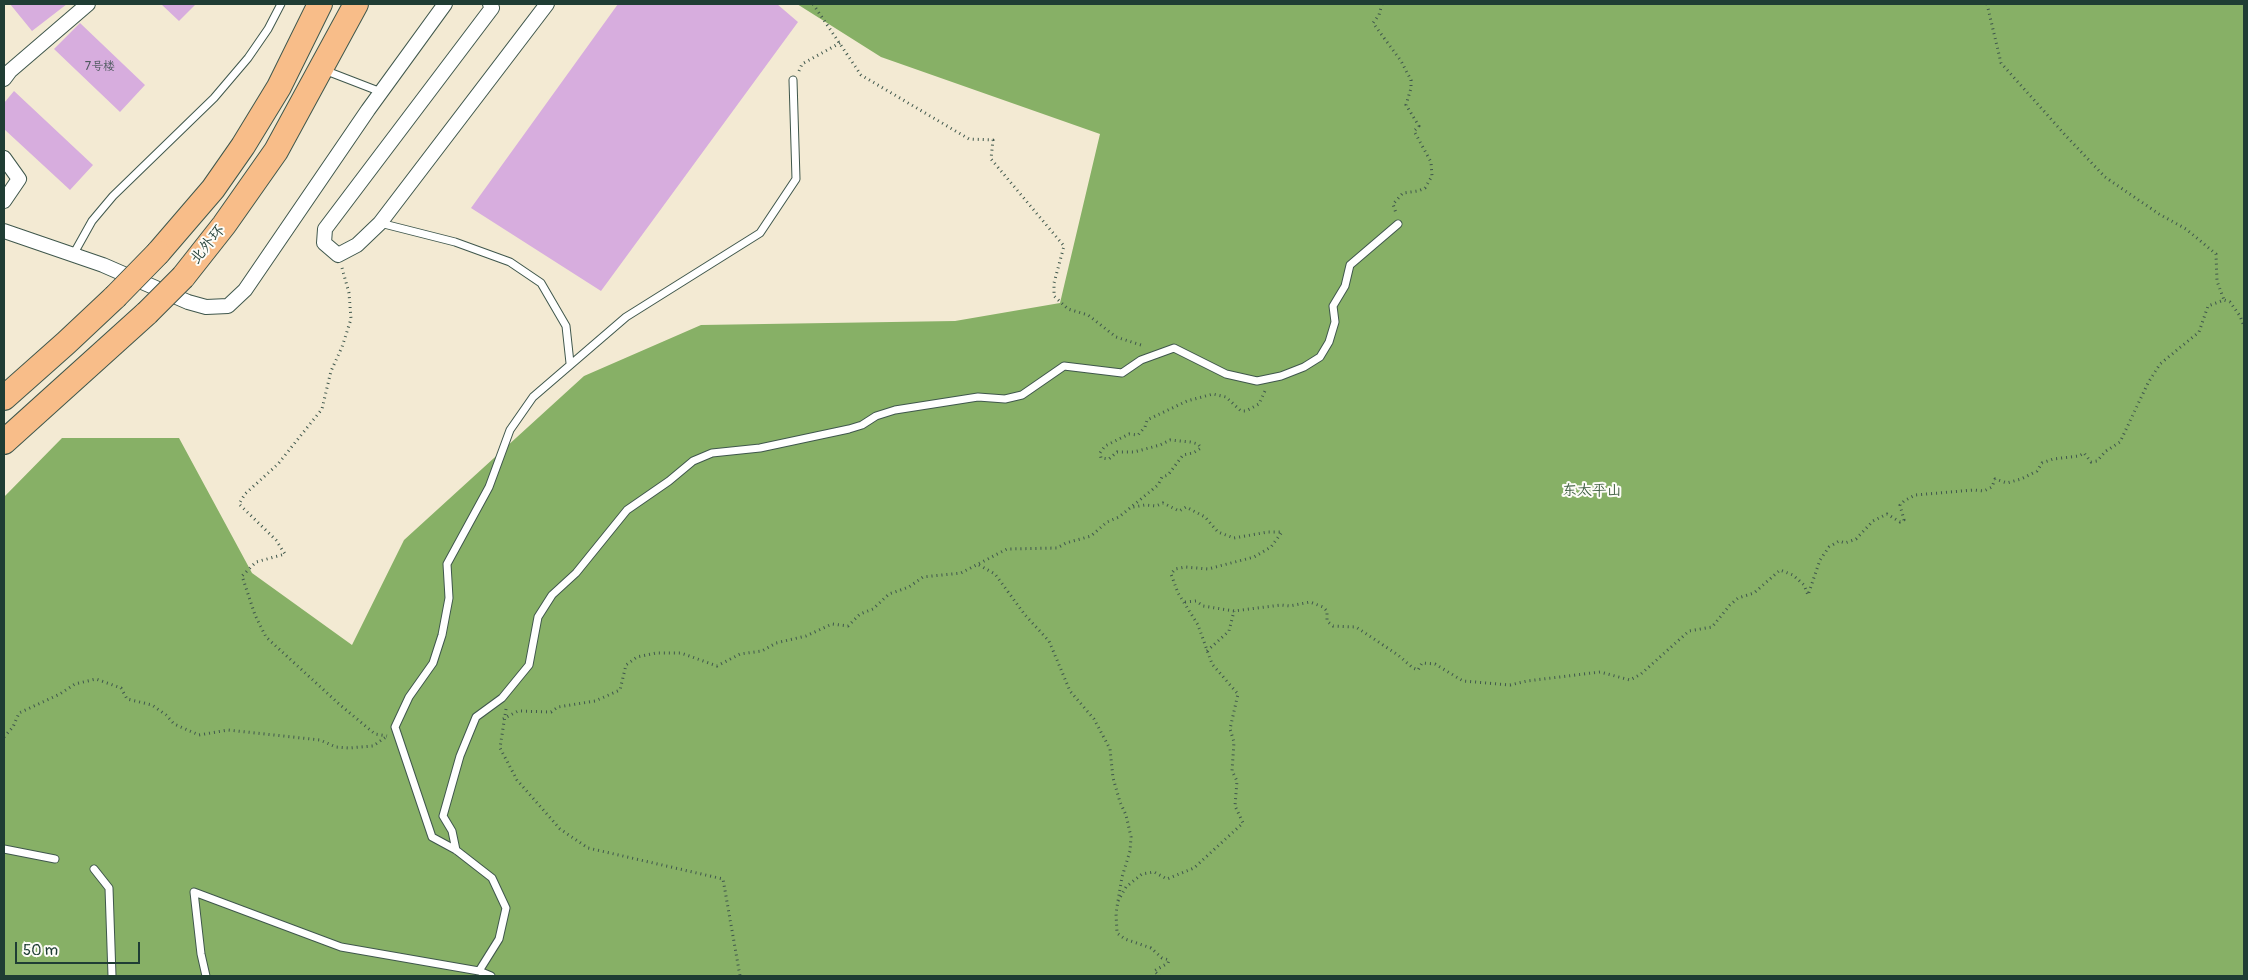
<!DOCTYPE html>
<meta charset="utf-8">
<style>
body{margin:0}
#map{position:relative;width:2248px;height:980px;overflow:hidden;background:#f3ead3;font-family:Pangolin,sans-serif}
canvas{display:block}
.frame{position:absolute;inset:0;border:5px solid #1f3d34;pointer-events:none}
.scale{position:absolute;left:15px;top:942px;width:125px;height:22px;box-sizing:border-box;border:2px solid #1f3d34;border-top:0;padding-left:6px;font-size:15px;line-height:18px;white-space:nowrap;color:#1f3d34;-webkit-text-stroke:4px #fdfcf7;paint-order:stroke}
</style>
<div id="map">
<canvas width="2248" height="980"></canvas>
<div class="frame"></div>
<div class="scale">50 m</div>
</div>
<script>
const c = document.querySelector('canvas').getContext('2d');
c.lineJoin = 'round';
function fillPath(path, color) {
  c.fillStyle = color;
  c.fill(path, 'evenodd');
}
function shape(rows) {
  const path = new Path2D();
  for (const r of rows) {
    path.moveTo(r[0], r[1]);
    for (let i = 2; i < r.length; i += 2) path.lineTo(r[i], r[i + 1]);
  }
  return path;
}
function trace(path, color, width, dash) {
  c.strokeStyle = color;
  c.lineWidth = width;
  c.lineCap = dash ? 'butt' : 'round';
  c.setLineDash(dash || []);
  c.stroke(path);
}
function label(font, color, halo, rows, align = 'center') {
  c.font = font + ' Pangolin,"LXGW WenKai TC",sans-serif';
  c.lineWidth = 4;
  c.setLineDash([]);
  c.textBaseline = 'middle';
  c.strokeStyle = halo;
  c.fillStyle = color;
  for (const [text, x, y, turn = 0] of rows) {
    c.save();
    c.translate(x, y);
    c.rotate((+turn || 0) * Math.PI / 180);
    c.textAlign = isNaN(turn) ? turn : align;
    if (halo) c.strokeText(text, 0, 0);
    c.fillText(text, 0, 0);
    c.restore();
  }
}
const forest = shape([
 [797,4,2244,4,2244,976,4,976,4,497,62,438,179,438,252,573,352,645,404,540,584,376,701,325,955,321,1060,303,1100,134,881,57]
]);
const building = shape([
 [10,4,67,4,32,31],
 [161,4,196,4,179,21],
 [618,4,777,4,798,22,601,291,471,208],
 [80,23,145,85,120,112,54,49],
 [14,91,93,165,70,190,4,129,4,103]
]);
const path = shape([
 [813,4,861,75,969,139,993,140,991,159,1064,246,1054,283,1054,296,1068,309,1088,315,1116,337,1144,346],
 [1382,4,1379,15,1373,23,1401,61,1411,80,1411,88,1406,105,1419,126,1414,131,1431,162,1432,176,1425,188,1418,191,1403,193,1393,204,1396,213],
 [1987,4,2001,63,2067,137,2105,177,2159,214,2186,229,2216,254,2217,281,2224,300],
 [799,71,802,64,840,43],
 [342,268,349,293,351,319,342,347,331,371,322,409,278,464,245,494,239,504,276,540,285,554,256,562,242,576,255,615,266,637,339,704,375,734,387,736],
 [979,565,995,574,1025,615,1049,641,1070,691,1094,719,1110,749,1113,778,1120,802,1126,815,1131,837,1130,851,1122,877,1116,913,1117,933,1125,939,1151,948,1162,958,1169,960,1168,963,1154,971,1160,976],
 [1185,602,1196,601,1203,606,1234,611,1281,605,1290,606,1310,602,1323,607,1327,611,1327,621,1333,626,1356,627,1398,655,1413,668,1418,670,1422,663,1435,664,1463,681,1510,685,1527,681,1600,672,1630,680,1641,674,1689,631,1712,627,1730,605,1738,598,1754,593,1780,570,1793,575,1804,585,1808,595,1820,560,1829,547,1839,541,1845,543,1856,539,1873,521,1887,514,1900,522,1904,520,1900,505,1904,501,1915,495,1974,490,1984,491,1992,487,1995,479,2007,483,2021,479,2037,471,2042,463,2053,459,2079,456,2084,453,2091,462,2097,461,2106,451,2120,442,2148,383,2160,364,2199,332,2208,306,2224,300,2230,302,2240,316,2244,326],
 [1207,651,1229,631,1234,611],
 [506,709,500,748,517,780,560,829,588,848,723,879,740,976],
 [503,719,518,711,551,712,558,707,595,701,620,690,626,665,637,657,656,653,681,653,717,666,740,654,762,651,776,643,806,636,832,624,848,626,860,614,873,609,889,594,909,587,923,577,961,573,1007,549,1057,548,1066,543,1091,536,1107,522,1119,517,1158,485,1162,477,1168,475,1183,455,1193,453,1201,448,1198,444,1190,442,1170,440,1160,445,1134,452,1117,452,1109,459,1101,458,1100,453,1105,446,1129,434,1138,435,1145,427,1147,420,1187,401,1213,394,1226,397,1241,411,1246,411,1259,404,1265,391],
 [4,737,13,727,19,713,60,694,75,684,96,679,121,688,127,699,152,705,166,715,174,724,199,735,228,730,320,740,336,747,349,748,373,746,386,737],
 [1118,901,1126,887,1142,874,1154,872,1167,879,1194,868,1243,823,1235,806,1237,781,1232,771,1234,742,1230,729,1238,694,1212,664,1198,625,1178,593,1171,574,1175,569,1185,567,1208,569,1254,557,1271,547,1282,532,1268,532,1234,538,1218,532,1205,517,1186,507,1179,511,1163,503,1156,506,1145,505,1133,507]
]);
const service = shape([
 [324,70,381,92],
 [380,223,455,242,510,262,541,283,566,326,570,363],
 [73,255,92,221,113,196,214,98,248,58,268,29,281,4],
 [4,849,55,859],
 [456,850,452,831,443,816,460,756,476,717,502,698,529,665,538,617,552,595,576,573,627,510,669,481,693,461,712,453,760,448,849,429,862,425,876,416,895,410,978,397,1005,399,1022,395,1064,366,1122,373,1141,360,1174,348,1226,374,1257,381,1281,376,1304,367,1320,357,1329,342,1335,322,1333,306,1345,286,1350,265,1398,224],
 [94,869,109,888,112,976],
 [479,971,499,939,506,908,492,878,456,850,432,837,395,727,409,697,433,663,442,635,449,598,447,564,489,487,510,430,533,397,626,317,760,233,796,179,793,80],
 [206,976,201,954,194,892,341,947,479,971,491,976]
]);
const minor = shape([
 [490,4,492,8,325,229,324,243,338,255,357,245,380,223,547,4],
 [4,79,10,71,88,4],
 [4,158,19,179,4,201],
 [4,231,103,265,188,302,206,307,228,306,245,290,368,110,445,4]
]);
const trunk = shape([
 [158,253,213,189,243,146,279,87,320,4],
 [183,277,224,225,276,151,356,4],
 [4,398,66,343,115,297],
 [4,442,147,313]
]);
const trunkBridge = shape([
 [115,297,158,253],
 [147,313,183,277]
]);
const numberNames = [
 ["7号楼",100,67]
];
const streetNames = [
 ["北外环",208,245,-51]
];
const parkNames = [
 ["东太平山",1592,491]
];
fillPath(forest, '#87b066');
fillPath(building, '#d7adde');
trace(service, '#3f574c', 9);
trace(minor, '#3f574c', 16);
trace(trunk, '#3f574c', 26);
trace(path, '#3f574c', 3, [1, 4]);
trace(service, '#fff', 7);
trace(minor, '#fff', 14);
trace(trunk, '#f8bd89', 24);
trace(trunkBridge, '#3f574c', 26, []);
trace(trunkBridge, '#f8bd89', 24);
label('12px', '#4d595e', null, numberNames);
label('15px', '#1f3d34', '#fdfcf7', streetNames);
label('15px', '#426144', '#fdfcf7', parkNames);
</script>
